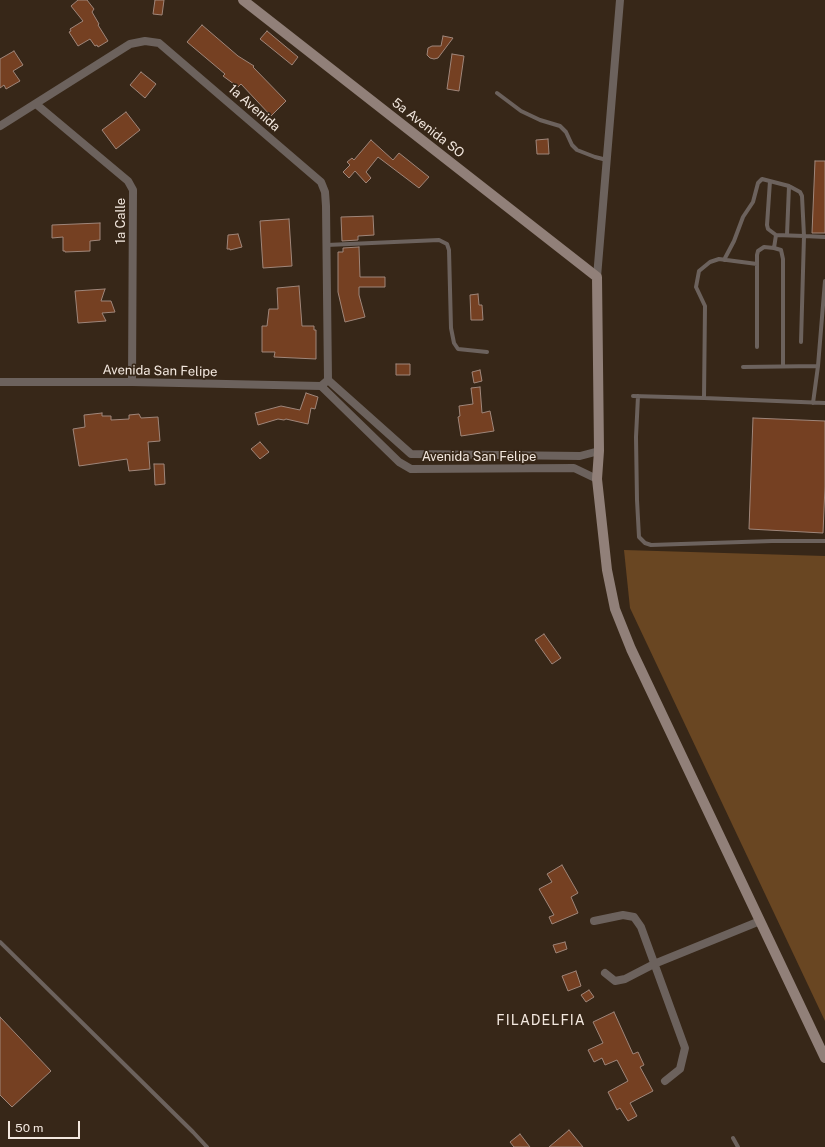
<!DOCTYPE html>
<style>
body{margin:0}
#map{position:relative;width:825px;height:1147px;overflow:hidden;background:#372718;font-family:"Public Sans",sans-serif}
canvas{display:block}
.scale{position:absolute;left:8px;top:1121px;width:72px;height:18px;box-sizing:border-box;border:2px solid #f3e8df;border-top:0;padding-left:5px;font-size:12px;line-height:14px;white-space:nowrap;color:#f3e8df;-webkit-text-stroke:3px #372718;paint-order:stroke}
</style>
<div id="map">
<canvas width="825" height="1147"></canvas>
<div class="scale">50 m</div>
</div>
<script>
const c = document.querySelector('canvas').getContext('2d');
c.lineJoin = 'round';
function fillPath(path, color) {
  c.fillStyle = color;
  c.fill(path, 'evenodd');
}
function shape(rows) {
  const path = new Path2D();
  for (const r of rows) {
    path.moveTo(r[0], r[1]);
    for (let i = 2; i < r.length; i += 2) path.lineTo(r[i], r[i + 1]);
  }
  return path;
}
function trace(path, color, width, dash) {
  c.strokeStyle = color;
  c.lineWidth = width;
  c.lineCap = dash ? 'butt' : 'round';
  c.setLineDash(dash || []);
  c.stroke(path);
}
function label(font, color, halo, rows, align = 'center') {
  c.font = font + ' "Public Sans",sans-serif';
  c.lineWidth = 3.5;
  c.setLineDash([]);
  c.textBaseline = 'middle';
  c.strokeStyle = halo;
  c.fillStyle = color;
  for (const [text, x, y, turn = 0] of rows) {
    c.save();
    c.translate(x, y);
    c.rotate((+turn || 0) * Math.PI / 180);
    c.textAlign = isNaN(turn) ? turn : align;
    if (halo) c.strokeText(text, 0, 0);
    c.fillText(text, 0, 0);
    c.restore();
  }
}
const green = shape([
 [624,550,825,556,825,1021,630,608]
]);
const building = shape([
 [78,0,87,0,94,9,92,12,99,24,98,25,108,41,98,47,97,45,95,46,90,39,78,46,69,32,71,31,70,29,83,21,71,6,78,0],
 [155,0,164,0,162,15,153,14,155,0],
 [202,25,238,56,254,66,253,67,286,101,271,116,241,84,238,87,223,76,225,74,187,42,202,25],
 [267,31,298,57,292,65,260,39,267,31],
 [443,36,453,38,438,58,434,59,430,58,427,55,428,48,432,46,441,46,443,36],
 [14,51,23,65,13,71,20,81,6,89,4,85,0,88,0,59,14,51],
 [452,54,464,56,459,91,447,89,452,54],
 [141,72,156,84,145,98,130,85,141,72],
 [126,112,140,130,116,149,102,130,126,112],
 [548,139,549,154,537,154,536,140,548,139],
 [371,140,393,160,399,153,429,177,419,188,378,157,366,172,371,178,366,183,355,171,349,178,343,172,350,165,347,162,352,158,354,160,371,140],
 [815,161,825,161,825,233,812,233,815,161],
 [373,216,374,235,358,236,358,240,342,241,341,217,373,216],
 [289,219,292,266,263,268,260,221,289,219],
 [100,223,100,240,90,241,90,251,65,252,65,251,63,251,63,237,52,238,52,225,100,223],
 [238,234,242,247,230,250,230,249,227,249,228,235,238,234],
 [359,247,360,277,385,277,385,287,359,287,359,295,365,317,345,322,338,292,338,252,343,252,343,248,359,247],
 [299,286,302,326,314,326,314,330,316,330,316,359,274,357,275,352,262,352,262,326,267,326,269,309,278,309,277,288,299,286],
 [105,289,101,301,111,301,115,312,102,313,106,321,78,323,75,291,105,289],
 [478,294,479,305,482,305,483,320,471,320,470,295,478,294],
 [396,364,410,364,410,375,396,375,396,364],
 [480,370,482,381,474,383,472,372,480,370],
 [480,387,482,413,490,411,494,431,461,436,458,417,460,416,459,406,473,404,471,388,480,387],
 [306,393,318,397,315,409,311,408,308,424,286,419,284,420,278,419,258,425,255,413,281,406,300,410,306,393],
 [102,413,102,416,111,416,111,420,129,419,129,415,139,414,141,418,158,417,160,441,148,442,150,469,129,471,127,459,79,466,73,429,85,427,84,415,102,413],
 [753,418,825,421,825,486,823,533,749,529,753,418],
 [260,442,269,452,260,459,251,449,260,442],
 [154,464,164,464,165,484,155,485,154,464],
 [544,634,561,658,552,664,535,640,544,634],
 [562,865,578,893,571,897,578,913,552,924,549,917,554,915,539,889,552,882,547,874,562,865],
 [565,942,567,949,556,953,553,945,565,942],
 [576,971,581,986,568,991,562,976,576,971],
 [589,990,594,997,586,1002,581,995,589,990],
 [614,1012,633,1054,638,1052,644,1065,640,1067,653,1091,630,1103,637,1116,628,1121,620,1108,617,1110,608,1092,628,1081,617,1060,605,1065,602,1058,594,1062,588,1050,603,1043,593,1022,614,1012],
 [0,1017,51,1071,12,1107,0,1095,0,1017],
 [569,1130,583,1147,549,1147,569,1130],
 [520,1134,530,1147,514,1147,510,1142,520,1134]
]);
const lane = shape([
 [497,93,521,111,540,120,560,126,566,132,572,145,577,150,595,157,607,160],
 [770,181,767,225,768,229,776,235],
 [787,235,789,186],
 [327,245,439,240,447,244,449,250,451,328,454,343,458,349,487,352],
 [724,260,734,241,743,217,753,202,758,183,762,179,789,186,800,192,802,196,804,236,776,235,774,248],
 [801,342,804,236,825,237],
 [757,347,757,255,758,251,764,247,774,248,781,250,783,259,783,366],
 [743,367,818,366],
 [633,396,704,398,825,403],
 [638,396,636,437,637,500,639,537,645,543,651,545,772,541,825,541],
 [704,398,705,306,696,287,699,271,710,262,719,259,757,264],
 [813,403,818,366,825,281],
 [0,942,193,1132,207,1147],
 [733,1138,738,1147]
]);
const street = shape([
 [36,104,128,181,133,190,132,382],
 [0,126,130,44,145,41,159,43,321,182,325,192,326,206,328,380],
 [597,277,620,0],
 [328,380,411,454,580,456,599,451],
 [0,382,132,382,321,386,328,380],
 [321,386,399,462,411,469,574,468,597,479],
 [594,921,623,915,634,917,641,927,685,1048,680,1069,665,1081],
 [605,973,615,981,625,979,654,964,760,921]
]);
const secondary = shape([
 [243,0,597,277,599,451,597,479,607,570,615,609,631,649,825,1058]
]);
const streetNames = [
 ["1a Avenida",254,108,41],
 ["5a Avenida SO",428,128,38],
 ["1a Calle",121,221,-90],
 ["Avenida San Felipe",160,371,1],
 ["Avenida San Felipe",479,457]
];
const neighbourhoodNames = [
 ["FILADELFIA",541,1021]
];
fillPath(green, '#694622');
fillPath(building, '#754022');
trace(building, '#9f867a', 1);
trace(lane, '#6c625d', 4);
trace(street, '#6c625d', 8);
trace(secondary, '#918079', 10);
label('13px', '#f3e8df', '#372718', streetNames);
c.letterSpacing = '1px';
label('14px', '#f3e8df', '#372718', neighbourhoodNames);
c.letterSpacing = '0px';
</script>
